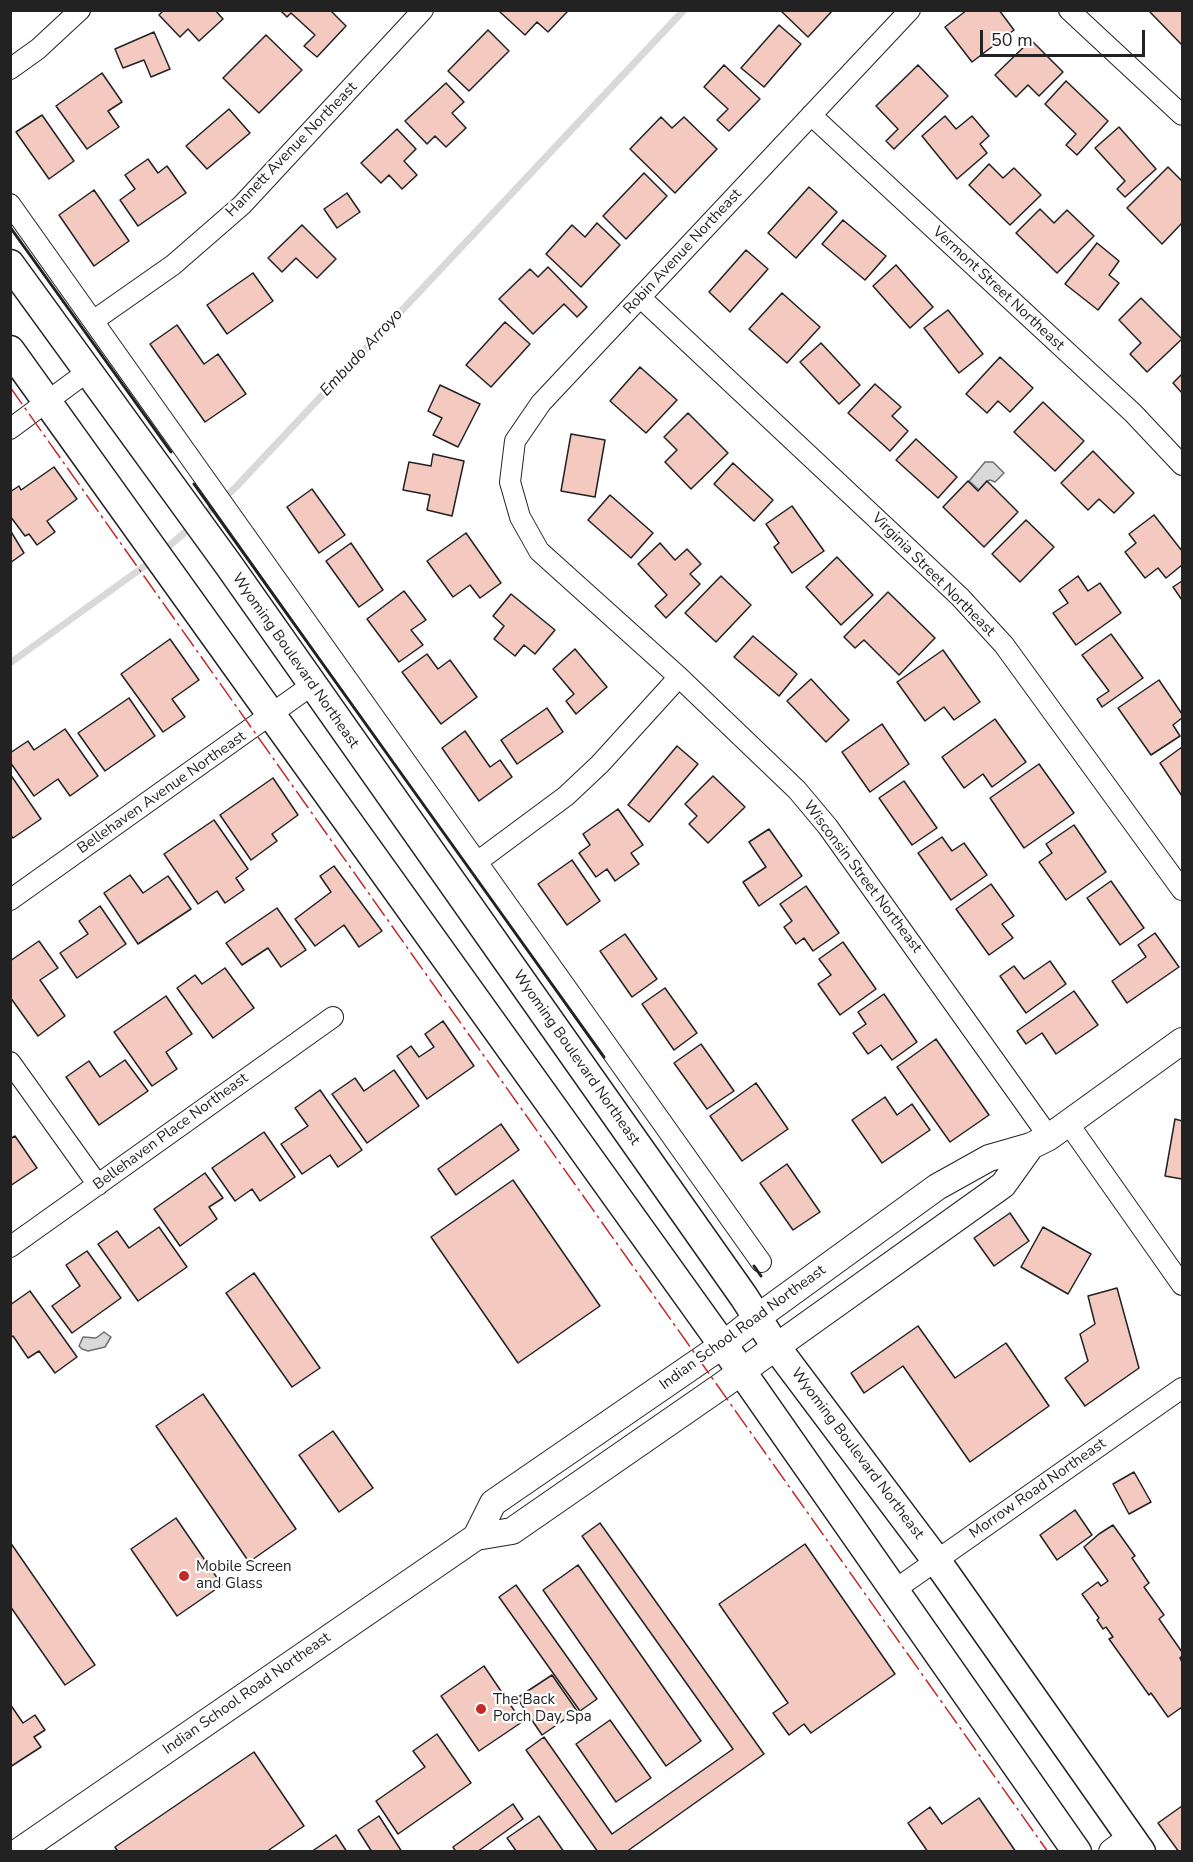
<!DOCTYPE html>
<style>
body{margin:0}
#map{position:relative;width:1193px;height:1862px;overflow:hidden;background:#fff;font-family:"Nunito Sans",sans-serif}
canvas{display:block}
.frame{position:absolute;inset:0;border:12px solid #222;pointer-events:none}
.scale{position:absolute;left:980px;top:30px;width:165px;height:27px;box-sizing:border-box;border:3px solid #222;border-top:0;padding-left:8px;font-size:18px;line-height:21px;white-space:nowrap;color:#222;-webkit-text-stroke:4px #fff;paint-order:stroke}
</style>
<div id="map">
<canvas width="1193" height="1862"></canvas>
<div class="frame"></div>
<div class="scale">50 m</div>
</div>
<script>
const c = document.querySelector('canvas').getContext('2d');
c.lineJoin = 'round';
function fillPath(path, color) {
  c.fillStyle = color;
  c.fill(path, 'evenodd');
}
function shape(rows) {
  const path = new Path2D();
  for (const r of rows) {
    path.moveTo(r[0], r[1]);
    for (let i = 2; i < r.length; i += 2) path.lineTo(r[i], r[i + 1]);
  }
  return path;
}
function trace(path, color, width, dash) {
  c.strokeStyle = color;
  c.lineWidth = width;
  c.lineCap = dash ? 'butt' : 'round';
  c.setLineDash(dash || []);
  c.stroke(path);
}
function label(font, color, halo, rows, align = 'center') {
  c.font = font + ' "Nunito Sans",sans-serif';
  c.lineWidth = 4.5;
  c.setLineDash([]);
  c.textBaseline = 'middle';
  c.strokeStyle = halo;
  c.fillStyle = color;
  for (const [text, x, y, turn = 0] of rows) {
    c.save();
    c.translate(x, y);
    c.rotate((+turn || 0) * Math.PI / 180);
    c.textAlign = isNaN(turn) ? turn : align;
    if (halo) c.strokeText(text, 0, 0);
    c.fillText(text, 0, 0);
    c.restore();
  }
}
const water = shape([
 [985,462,993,462,1004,473,995,482,990,480,987,481,979,490,969,481,985,462],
 [104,1332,111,1337,105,1347,88,1351,82,1349,79,1346,83,1337,96,1338,104,1332]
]);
const stream = shape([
 [202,517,235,488,684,10],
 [161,553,191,527],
 [10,663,153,560]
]);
const building = shape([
 [164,10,215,10,223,19,199,41,188,29,180,37,159,15,164,10],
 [280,10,330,10,346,26,317,57,304,46,315,35,291,13,287,17,280,10],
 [502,10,566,10,567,12,548,32,537,22,525,35,500,12,502,10],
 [780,10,833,10,808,37,780,10],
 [967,10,999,10,1014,30,972,62,945,27,967,10],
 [1148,10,1182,10,1182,43,1181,44,1148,10],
 [779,25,801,44,764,87,741,68,779,25],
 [488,30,509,51,469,91,448,71,488,30],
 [154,32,170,69,151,77,144,60,123,68,115,49,154,32],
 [266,35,302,70,259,113,223,78,266,35],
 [1031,40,1063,72,1039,96,1028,85,1016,97,995,75,1031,40],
 [724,65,760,99,729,131,717,120,728,109,704,87,724,65],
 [918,65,948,96,894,149,886,141,898,129,876,106,918,65],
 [102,73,122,102,108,111,119,127,87,149,56,106,102,73],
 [1066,81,1108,121,1077,155,1066,145,1076,134,1045,104,1066,81],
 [446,83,464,102,452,113,466,128,446,147,435,136,427,144,405,121,446,83],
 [229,109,250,133,207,169,186,146,229,109],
 [42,115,74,161,49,179,16,132,42,115],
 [945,116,956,129,972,116,989,136,980,144,987,153,957,179,922,136,945,116],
 [661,117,672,128,684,117,717,149,675,193,630,149,661,117],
 [1119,127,1156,169,1125,197,1117,189,1125,181,1095,148,1119,127],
 [397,129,416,149,404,161,417,175,402,189,389,175,381,183,361,163,397,129],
 [148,159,158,173,167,166,186,193,138,226,120,200,135,189,125,175,148,159],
 [989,164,1003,178,1014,168,1041,195,1010,225,969,185,989,164],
 [1168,167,1182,181,1182,223,1162,244,1127,208,1168,167],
 [644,173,667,196,626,239,603,216,644,173],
 [809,187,837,212,796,258,768,233,809,187],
 [94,190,129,241,94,266,59,215,94,190],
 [347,193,360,212,337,228,324,209,347,193],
 [1040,209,1054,223,1067,210,1094,236,1057,273,1016,233,1040,209],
 [843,220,886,256,865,280,822,244,843,220],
 [597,223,620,245,581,287,546,254,572,225,585,237,597,223],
 [302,225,336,259,317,278,296,258,282,272,268,258,302,225],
 [1097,243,1119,261,1109,275,1119,283,1098,310,1065,284,1097,243],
 [746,250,768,269,730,312,709,292,746,250],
 [896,265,933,307,910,328,873,286,896,265],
 [548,267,587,307,577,317,564,304,533,334,499,299,530,269,538,277,548,267],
 [253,273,273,301,227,334,207,305,253,273],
 [782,293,820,327,787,363,749,329,782,293],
 [1141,298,1182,339,1147,372,1130,354,1141,343,1119,320,1141,298],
 [948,310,983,354,959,373,924,328,948,310],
 [505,322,530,344,491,387,466,365,505,322],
 [177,325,204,364,218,354,246,394,205,422,150,344,177,325],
 [821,343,860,385,839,404,800,362,821,343],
 [1000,357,1033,388,1010,412,998,401,987,413,966,394,1000,357],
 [640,367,677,400,646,433,610,401,640,367],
 [1182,374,1182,393,1173,383,1182,374],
 [875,384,901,407,892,416,908,431,890,451,848,413,875,384],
 [440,385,480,404,458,447,433,435,442,418,428,411,440,385],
 [1043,402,1084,441,1055,471,1014,432,1043,402],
 [688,413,728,453,691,489,665,462,677,450,664,437,688,413],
 [571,434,605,440,595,497,561,491,571,434],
 [916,439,957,477,938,498,896,460,916,439],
 [1093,451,1134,493,1114,513,1099,499,1088,510,1061,483,1093,451],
 [433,454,464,461,452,516,427,510,430,495,403,490,409,462,431,466,433,454],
 [733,463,773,500,754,521,714,484,733,463],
 [54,467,77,499,47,521,55,532,37,545,29,534,25,536,10,516,10,492,19,486,21,490,54,467],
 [968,481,978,491,987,481,1018,512,984,547,943,507,968,481],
 [312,489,345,535,319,553,287,507,312,489],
 [610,495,653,533,631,558,588,520,610,495],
 [792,506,824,551,792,573,774,547,779,543,766,524,792,506],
 [1154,515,1182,551,1182,565,1166,578,1158,568,1145,578,1125,552,1136,543,1129,534,1154,515],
 [1026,520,1054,547,1020,582,992,554,1026,520],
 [10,530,24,553,10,563,10,530],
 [466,533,501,583,480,598,470,585,453,597,427,561,466,533],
 [351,543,383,590,359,607,326,561,351,543],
 [660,543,675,560,687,549,701,564,690,574,700,584,666,618,655,606,667,595,638,564,660,543],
 [837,557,873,595,841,625,806,587,837,557],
 [721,576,751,605,716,642,685,613,721,576],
 [1078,576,1088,591,1100,583,1121,613,1076,645,1053,613,1068,603,1059,590,1078,576],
 [1182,581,1182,600,1173,587,1182,581],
 [404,591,426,620,411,630,423,645,399,662,367,619,404,591],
 [888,592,935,638,899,675,864,640,855,648,844,637,888,592],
 [511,594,555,630,535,654,524,645,515,656,494,639,504,626,493,616,511,594],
 [1111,634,1143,678,1102,707,1097,699,1109,691,1082,655,1111,634],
 [753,636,797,674,779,696,734,657,753,636],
 [170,639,199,680,172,699,185,717,163,732,121,674,170,639],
 [575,649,607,687,576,714,566,701,574,694,553,669,575,649],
 [943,650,980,702,954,720,944,707,925,721,897,682,943,650],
 [427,654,438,669,450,660,477,697,441,724,402,672,427,654],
 [811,679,849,720,826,742,787,701,811,679],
 [1159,680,1182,714,1182,718,1173,725,1180,736,1151,755,1118,708,1159,680],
 [129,698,155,736,105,771,78,733,129,698],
 [547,708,563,732,517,764,501,740,547,708],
 [995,719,1026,762,992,787,983,774,964,788,942,757,995,719],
 [882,724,909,764,870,792,842,752,882,724],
 [65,729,98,776,70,796,58,779,34,796,10,762,10,753,28,741,34,750,65,729],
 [465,731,490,767,500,760,512,777,479,801,442,748,465,731],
 [677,746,698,764,649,822,628,805,677,746],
 [1182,747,1182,796,1160,763,1182,747],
 [1039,764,1074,813,1024,848,990,798,1039,764],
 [10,774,41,819,13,838,10,834,10,774],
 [713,776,745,807,708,843,689,824,697,816,685,804,713,776],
 [273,778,298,815,272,834,277,841,251,860,220,815,273,778],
 [904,781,937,828,912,845,879,798,904,781],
 [618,809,643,845,631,853,639,864,615,881,607,869,596,877,579,853,590,845,583,834,618,809],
 [214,820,248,869,236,878,244,890,225,903,217,891,198,904,164,854,214,820],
 [1074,825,1106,872,1066,900,1039,862,1052,853,1046,844,1074,825],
 [769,829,802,876,759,906,743,882,766,867,749,842,769,829],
 [942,837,952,851,964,843,987,875,951,900,918,853,942,837],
 [572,860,600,901,567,925,538,884,572,860],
 [334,866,382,931,359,947,344,925,315,946,295,919,331,892,320,876,334,866],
 [130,875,143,893,168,876,191,909,138,944,104,893,130,875],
 [1111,881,1144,928,1120,945,1087,898,1111,881],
 [991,884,1014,916,1002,924,1013,938,989,955,956,909,991,884],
 [806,886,839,933,813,951,804,938,796,944,784,927,792,921,780,904,806,886],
 [100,906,126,944,77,978,60,953,88,934,79,921,100,906],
 [277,908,306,950,281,967,268,948,242,965,226,943,277,908],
 [1155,933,1179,967,1127,1003,1112,981,1146,957,1138,945,1155,933],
 [625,934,657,979,632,997,600,951,625,934],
 [39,941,58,968,40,980,65,1016,38,1036,10,997,10,961,39,941],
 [843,942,876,989,840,1015,818,984,831,975,819,959,843,942],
 [1050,961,1066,984,1026,1013,1000,976,1014,966,1024,979,1050,961],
 [225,968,254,1008,213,1038,177,988,195,975,202,984,225,968],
 [665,988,697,1033,674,1050,642,1004,665,988],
 [1074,991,1098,1025,1056,1054,1042,1033,1026,1044,1017,1031,1074,991],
 [884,994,917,1042,892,1060,881,1045,868,1054,853,1033,866,1024,858,1012,884,994],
 [166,996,192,1034,166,1052,177,1069,152,1086,114,1032,166,996],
 [443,1021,474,1066,427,1099,397,1056,411,1046,419,1057,434,1047,425,1034,443,1021],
 [936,1039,989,1115,950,1142,897,1067,936,1039],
 [701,1044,734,1091,707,1109,674,1063,701,1044],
 [125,1060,148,1091,99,1125,66,1077,89,1061,100,1077,125,1060],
 [394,1070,419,1106,367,1143,332,1094,355,1078,364,1091,394,1070],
 [756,1083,788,1129,742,1161,710,1116,756,1083],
 [320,1090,362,1150,338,1167,330,1155,302,1174,281,1144,308,1126,295,1108,320,1090],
 [885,1097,897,1115,912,1104,930,1130,882,1163,852,1120,885,1097],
 [1175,1119,1182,1121,1182,1179,1165,1176,1175,1119],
 [501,1124,519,1150,456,1195,438,1169,501,1124],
 [264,1132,295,1177,260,1201,252,1189,235,1201,212,1168,264,1132],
 [15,1136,37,1168,10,1186,10,1139,15,1136],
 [787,1164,820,1212,793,1230,760,1183,787,1164],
 [205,1173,223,1198,209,1207,217,1219,180,1246,154,1209,205,1173],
 [513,1180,600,1306,518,1363,431,1237,513,1180],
 [1010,1213,1029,1241,994,1266,974,1238,1010,1213],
 [159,1227,187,1267,138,1301,98,1244,117,1231,129,1248,159,1227],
 [1043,1227,1091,1254,1068,1294,1021,1267,1043,1227],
 [87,1251,121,1298,72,1333,52,1306,80,1286,66,1265,87,1251],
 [254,1273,320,1368,292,1387,226,1293,254,1273],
 [1117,1288,1139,1368,1085,1406,1065,1378,1088,1361,1080,1334,1095,1324,1088,1296,1117,1288],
 [30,1291,77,1357,55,1373,39,1351,28,1358,13,1336,10,1338,10,1305,30,1291],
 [918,1326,955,1378,1006,1343,1049,1406,970,1462,903,1366,864,1393,851,1373,918,1326],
 [203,1394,296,1529,249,1562,156,1426,203,1394],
 [333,1431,373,1488,339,1512,299,1455,333,1431],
 [1134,1472,1151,1502,1129,1514,1113,1484,1134,1472],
 [1075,1510,1092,1535,1057,1560,1040,1535,1075,1510],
 [176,1518,222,1585,177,1616,131,1549,176,1518],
 [600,1523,764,1754,626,1852,598,1852,526,1750,544,1737,612,1834,733,1749,582,1536,600,1523],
 [1113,1525,1135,1556,1132,1558,1149,1583,1144,1587,1164,1615,1159,1619,1182,1652,1182,1656,1180,1658,1182,1662,1182,1707,1168,1717,1151,1693,1149,1695,1109,1639,1113,1637,1106,1627,1103,1629,1097,1620,1099,1618,1082,1594,1098,1582,1101,1586,1108,1581,1084,1547,1099,1534,1113,1525],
 [10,1542,95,1665,65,1685,10,1606,10,1542],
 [805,1544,895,1674,811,1733,804,1724,789,1735,773,1713,788,1703,719,1604,805,1544],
 [578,1565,701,1741,666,1766,543,1590,578,1565],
 [516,1585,597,1699,580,1711,499,1597,516,1585],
 [484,1666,522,1722,479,1751,441,1696,484,1666],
 [552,1675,577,1711,542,1735,517,1698,552,1675],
 [10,1704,23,1723,35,1715,45,1730,34,1737,41,1747,10,1767,10,1704],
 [610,1720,651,1778,616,1802,576,1744,610,1720],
 [437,1734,471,1783,398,1834,376,1801,425,1767,413,1751,437,1734],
 [254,1752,304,1826,266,1852,118,1852,115,1847,254,1752],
 [979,1798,1016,1852,928,1852,908,1823,930,1807,942,1824,979,1798],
 [513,1804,523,1819,477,1852,456,1852,453,1847,513,1804],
 [1182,1806,1182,1852,1179,1852,1158,1823,1182,1806],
 [379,1816,402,1852,372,1852,358,1830,379,1816],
 [539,1816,564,1852,517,1852,507,1838,539,1816],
 [336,1835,347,1852,311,1852,336,1835]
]);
const minor = shape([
 [910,10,541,403,515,441,510,482,520,517,539,551,679,677,797,790,828,827,1049,1137],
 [1069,10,1182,115],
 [10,69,38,49,80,10],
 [811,115,1133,413,1182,465],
 [10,204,761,1262],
 [641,298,960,597,1004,645,1182,890],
 [93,321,173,265,242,205,423,10],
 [10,429,87,372],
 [477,862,566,796,600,764,679,677],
 [10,900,312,685],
 [10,1062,98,1185],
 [1068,1123,1182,1285],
 [10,1247,333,1017],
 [893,1591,1182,1388]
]);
const tertiary = shape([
 [476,1537,493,1503,723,1345,758,1317,937,1187,989,1158,1031,1146,1049,1137,1182,1041],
 [18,1852,476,1537,512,1531,720,1387,1003,1185,1031,1146],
 [1112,1852,1131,1838]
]);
const secondary = shape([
 [10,264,228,564,744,1297,776,1347,936,1560,1141,1852],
 [10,350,723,1345,1077,1852]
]);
const wall = shape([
 [10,227,171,452],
 [194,484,604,1057],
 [754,1266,761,1276]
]);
const power = shape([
 [10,387,1048,1852]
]);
const markers = [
 [184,1576,6,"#c62828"],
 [481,1709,6,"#c62828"]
];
const streetNames = [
 ["Hannett Avenue Northeast",292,150,-46],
 ["Robin Avenue Northeast",683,252,-47],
 ["Vermont Street Northeast",998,289,43],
 ["Virginia Street Northeast",933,575,45],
 ["Wyoming Boulevard Northeast",295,661,55],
 ["Bellehaven Avenue Northeast",162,793,-35],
 ["Wisconsin Street Northeast",862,877,53],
 ["Wyoming Boulevard Northeast",576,1058,55],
 ["Bellehaven Place Northeast",171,1132,-36],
 ["Indian School Road Northeast",743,1328,-36],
 ["Wyoming Boulevard Northeast",857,1454,53],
 ["Morrow Road Northeast",1038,1489,-35],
 ["Indian School Road Northeast",247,1694,-35]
];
const poiNames = [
 ["Mobile Screen",196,1567],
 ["and Glass",196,1584],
 ["The Back",493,1700],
 ["Porch Day Spa",493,1717]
];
const waterNames = [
 ["Embudo Arroyo",362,353,-47]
];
fillPath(water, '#d9d9d9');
trace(water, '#6f6f6f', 1.5);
trace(stream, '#d9d9d9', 7);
fillPath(building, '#f3c9c0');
trace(building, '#222', 1.5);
trace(minor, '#222', 22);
trace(tertiary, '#222', 28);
trace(secondary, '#222', 31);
trace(minor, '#fff', 20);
trace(tertiary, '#fff', 26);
trace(secondary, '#fff', 28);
trace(wall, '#222', 3);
trace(power, '#c62828', 1.5, [21, 4.5, 3, 4.5]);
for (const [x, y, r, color] of markers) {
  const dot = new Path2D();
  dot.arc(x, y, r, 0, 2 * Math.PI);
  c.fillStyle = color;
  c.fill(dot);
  trace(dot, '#fff', 2);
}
label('15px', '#222', '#fff', streetNames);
label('15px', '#222', '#fff', poiNames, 'left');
label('italic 16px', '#222', '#fff', waterNames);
</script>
